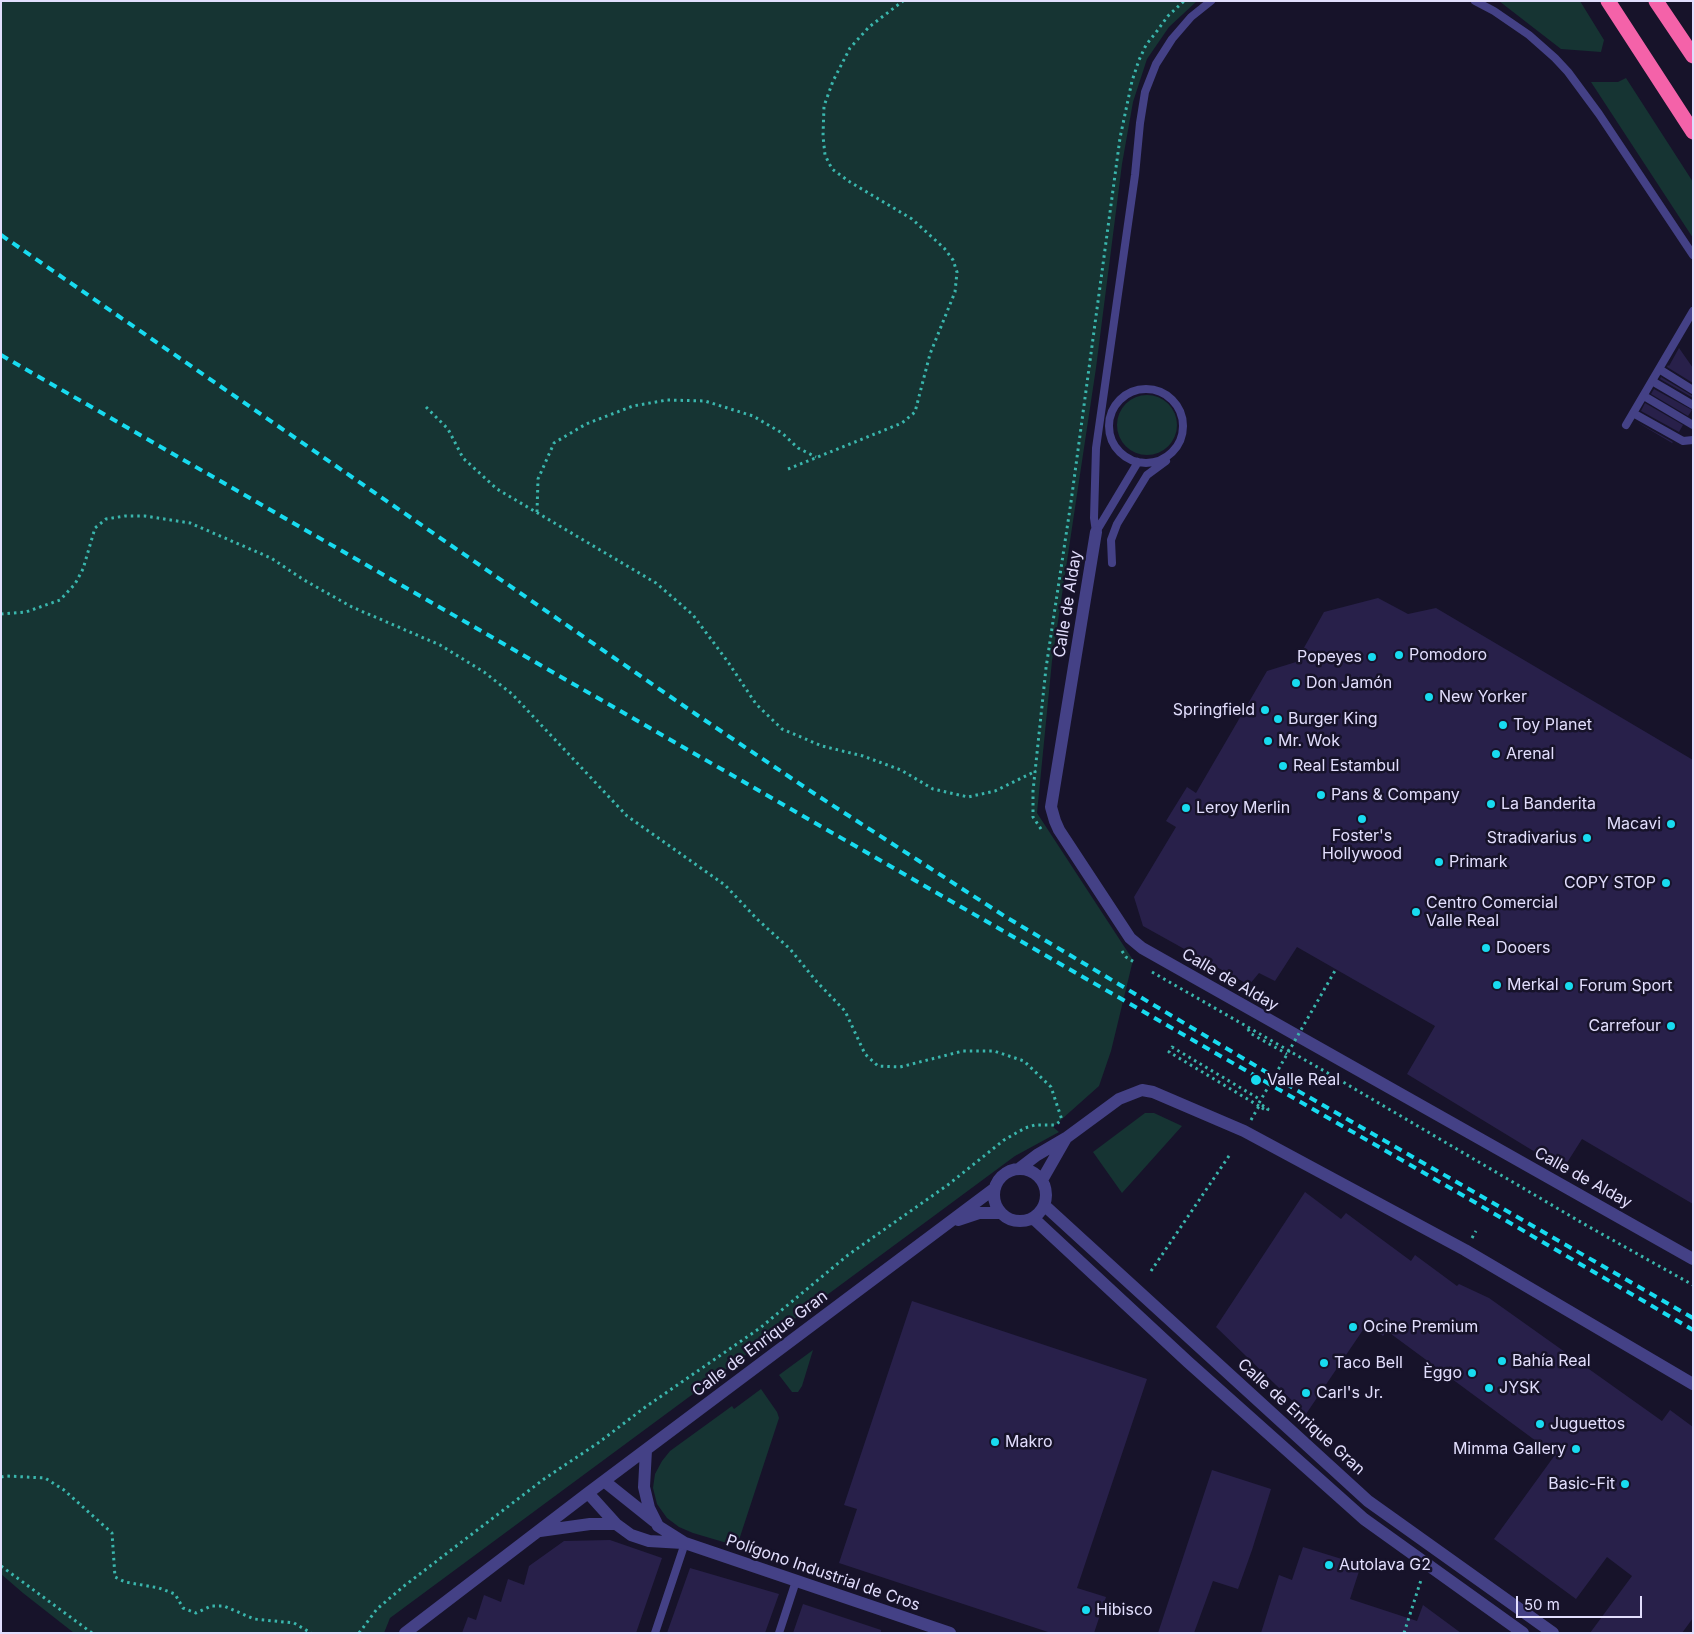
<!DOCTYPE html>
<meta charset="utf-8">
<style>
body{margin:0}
#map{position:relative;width:1694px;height:1634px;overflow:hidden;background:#17132a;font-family:Inter,sans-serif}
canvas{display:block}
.frame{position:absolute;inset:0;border:2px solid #e2defd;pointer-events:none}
.scale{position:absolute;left:1516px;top:1596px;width:126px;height:22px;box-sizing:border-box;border:2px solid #e2defd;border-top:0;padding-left:6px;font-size:15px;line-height:18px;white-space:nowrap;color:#e2defd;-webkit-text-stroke:4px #17132a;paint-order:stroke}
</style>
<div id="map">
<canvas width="1694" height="1634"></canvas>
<div class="frame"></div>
<div class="scale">50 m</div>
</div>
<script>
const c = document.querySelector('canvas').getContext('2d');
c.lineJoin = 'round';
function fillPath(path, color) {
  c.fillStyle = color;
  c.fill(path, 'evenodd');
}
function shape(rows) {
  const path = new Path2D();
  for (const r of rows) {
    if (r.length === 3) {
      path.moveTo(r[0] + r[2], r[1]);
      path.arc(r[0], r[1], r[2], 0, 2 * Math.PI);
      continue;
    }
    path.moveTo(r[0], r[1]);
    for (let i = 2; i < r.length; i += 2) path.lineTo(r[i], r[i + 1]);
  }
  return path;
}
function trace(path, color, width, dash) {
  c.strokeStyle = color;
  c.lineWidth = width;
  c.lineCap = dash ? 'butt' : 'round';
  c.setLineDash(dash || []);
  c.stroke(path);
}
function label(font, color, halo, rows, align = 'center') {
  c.font = font + ' Inter,sans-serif';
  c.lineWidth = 5;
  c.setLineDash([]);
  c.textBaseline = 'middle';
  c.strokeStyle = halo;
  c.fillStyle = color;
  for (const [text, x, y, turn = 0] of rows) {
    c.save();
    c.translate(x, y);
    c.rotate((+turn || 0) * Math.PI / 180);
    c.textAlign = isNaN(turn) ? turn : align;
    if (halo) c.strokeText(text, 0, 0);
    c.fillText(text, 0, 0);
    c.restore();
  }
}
const green = shape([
 [1,1,1197,1,1169,27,1147,59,1133,102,1122,164,1096,368,1052,661,1037,813,1133,960,1111,1051,1099,1086,1053,1127,1059,1132,1015,1156,390,1618,384,1633,74,1633,23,1593,1,1574],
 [1499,1,1580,1,1604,40,1601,52,1561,49],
 [1626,78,1693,182,1693,238,1591,82,1618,82],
 [1147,425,30],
 [1145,1113,1154,1113,1182,1126,1122,1193,1093,1152],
 [813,1350,802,1386,798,1392,792,1392,779,1375],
 [761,1389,777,1412,779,1418,737,1546,693,1533,679,1527,667,1518,657,1504,653,1488,655,1474,662,1461,670,1451,732,1406,734,1409]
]);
const building = shape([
 [1679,348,1693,368,1693,383,1667,367,1668,365,1669,366],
 [1661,377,1693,396,1693,398,1660,379],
 [1654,389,1692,410,1688,416,1651,394],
 [1645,403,1683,425,1679,432,1641,411],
 [1635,421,1673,442,1672,443],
 [1378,598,1408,614,1436,608,1693,760,1693,1204,1582,1139,1563,1169,1407,1074,1435,1026,1297,947,1275,981,1259,973,1249,985,1143,926,1134,897,1176,827,1166,821,1187,787,1196,793,1267,671,1296,662,1324,612],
 [1305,1192,1341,1219,1346,1213,1411,1261,1415,1255,1457,1286,1459,1284,1489,1298,1662,1421,1670,1410,1693,1427,1693,1618,1682,1633,1590,1633,1632,1576,1607,1557,1576,1599,1494,1539,1555,1455,1387,1331,1383,1336,1367,1324,1306,1414,1216,1327],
 [912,1301,1147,1379,1077,1588,1106,1597,1094,1633,1051,1633,839,1563,857,1509,844,1505],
 [1212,1470,1271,1489,1252,1550,1238,1589,1213,1581,1194,1633,1158,1633],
 [610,1540,662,1558,636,1633,462,1633,468,1617,476,1620,484,1595,501,1602,508,1579,524,1585,529,1566,564,1541],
 [1303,1547,1361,1565,1350,1599,1417,1621,1423,1605,1461,1633,1261,1633,1279,1575,1292,1580],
 [690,1568,779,1594,765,1633,667,1633],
 [803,1604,881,1630,881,1633,793,1633]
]);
const path = shape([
 [426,407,448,429,463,458,497,489,656,583,693,615,728,662,756,704,782,729,822,746,863,756,901,770,933,789,968,797,995,791,1036,771],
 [788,469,902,423,915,412,930,354,955,292,957,272,953,260,944,248,912,219,850,182,832,169,825,155,823,136,824,106,833,81,850,48,869,27,903,1],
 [537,512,538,479,554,443,586,424,633,406,667,400,705,401,753,416,782,433,798,448,816,457],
 [1,614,26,612,60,600,75,584,83,569,95,528,106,519,125,516,145,516,190,523,271,558,304,580,352,607,440,645,484,672,512,694,627,816,725,885,757,919,790,949,817,982,845,1011,865,1054,878,1066,900,1067,963,1051,994,1051,1024,1061,1051,1087,1062,1120],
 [1041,829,1033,817,1033,791,1046,668,1071,502,1120,138,1132,81,1139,60,1146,45,1157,31,1168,16,1184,1],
 [1122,951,1126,957,1134,962],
 [1152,972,1326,1072,1584,1224,1693,1285],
 [1248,1029,1250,1033,1287,1054],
 [1259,1106,1169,1052,1172,1047,1261,1100],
 [1251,1120,1259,1106,1267,1111,1268,1109,1259,1103],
 [1472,1238,1476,1231],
 [1151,1271,1231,1153],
 [1,1477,7,1476,45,1478,64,1490,112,1533,115,1577,125,1582,159,1588,175,1594,183,1608,196,1613,211,1606,224,1606,254,1619,294,1623,311,1633],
 [1,1566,92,1633],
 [359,1633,377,1609,404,1586,544,1479,598,1443,644,1408,760,1328,848,1255,949,1184,1004,1140,1025,1128,1035,1125,1055,1125,1062,1120],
 [1404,1633,1421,1580]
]);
const lane = shape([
 [1475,1,1494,11,1529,35,1555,58,1568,72,1599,114,1693,255],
 [1659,369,1693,390],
 [1652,381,1693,405],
 [1146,426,37],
 [1644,396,1693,425],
 [1633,413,1683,441,1693,440],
 [1626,425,1693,311],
 [1096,532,1094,518,1096,448,1135,175,1140,123,1145,92,1156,64,1172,39,1191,17,1211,1],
 [1096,532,1138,462],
 [1112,563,1111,540,1117,524,1147,475,1166,461],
 [655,1633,685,1543],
 [779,1633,796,1581]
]);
const street = shape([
 [1096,532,1051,807,1055,821,1059,830,1130,938,1142,948,1693,1259],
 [1020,1168,1037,1155,1066,1138,1119,1099,1142,1090,1153,1092,1244,1131,1465,1250,1693,1384],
 [1020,1195,26],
 [1042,1180,1066,1138],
 [1044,1205,1368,1501,1553,1633],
 [1033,1218,1188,1362,1364,1519,1523,1633],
 [958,1220,979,1213,1001,1213],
 [646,1450,644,1487,649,1508,658,1526,685,1543,950,1633],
 [604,1481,654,1521],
 [588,1493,616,1524,631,1535,649,1541,683,1543],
 [540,1531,590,1524,616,1524],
 [405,1633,588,1493,995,1188]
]);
const highway = shape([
 [1608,1,1693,132],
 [1656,1,1693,56]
]);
const rail = shape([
 [1,235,697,715,815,794,1006,917,1293,1088,1693,1318],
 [1,355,1452,1189,1693,1330]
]);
const pathBridge = shape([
 [1259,1103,1336,969]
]);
const markers = [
 [1399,655,5,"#18dbf0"],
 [1372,657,5,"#18dbf0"],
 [1296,683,5,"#18dbf0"],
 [1429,697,5,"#18dbf0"],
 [1265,710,5,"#18dbf0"],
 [1278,719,5,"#18dbf0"],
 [1503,725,5,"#18dbf0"],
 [1268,741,5,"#18dbf0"],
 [1496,754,5,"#18dbf0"],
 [1283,766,5,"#18dbf0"],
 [1321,795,5,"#18dbf0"],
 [1491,804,5,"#18dbf0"],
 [1186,808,5,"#18dbf0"],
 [1362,819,5,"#18dbf0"],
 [1671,824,5,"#18dbf0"],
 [1587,838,5,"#18dbf0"],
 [1439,862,5,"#18dbf0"],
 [1666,883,5,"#18dbf0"],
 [1416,912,5,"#18dbf0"],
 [1486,948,5,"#18dbf0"],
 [1497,985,5,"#18dbf0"],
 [1569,986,5,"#18dbf0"],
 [1671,1026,5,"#18dbf0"],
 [1256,1080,6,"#18dbf0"],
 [1353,1327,5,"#18dbf0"],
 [1502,1361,5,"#18dbf0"],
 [1324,1363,5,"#18dbf0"],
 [1472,1373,5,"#18dbf0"],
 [1489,1388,5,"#18dbf0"],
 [1306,1393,5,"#18dbf0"],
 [1540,1424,5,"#18dbf0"],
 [995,1442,5,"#18dbf0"],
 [1576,1449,5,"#18dbf0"],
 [1625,1484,5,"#18dbf0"],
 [1329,1565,5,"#18dbf0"],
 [1086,1610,5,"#18dbf0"]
];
const streetNames = [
 ["Calle de Alday",1068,604,-81],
 ["Calle de Alday",1230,980,30],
 ["Calle de Alday",1583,1178,29],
 ["Calle de Enrique Gran",760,1344,-37],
 ["Calle de Enrique Gran",1301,1417,42],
 ["Polígono Industrial de Cros",823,1573,19]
];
const poiNames = [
 ["Pomodoro",1409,655],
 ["Popeyes",1362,657,"right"],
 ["Don Jamón",1306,683],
 ["New Yorker",1439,697],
 ["Springfield",1255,710,"right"],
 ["Burger King",1288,719],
 ["Toy Planet",1513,725],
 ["Mr. Wok",1278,741],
 ["Arenal",1506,754],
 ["Real Estambul",1293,766],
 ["Pans & Company",1331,795],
 ["La Banderita",1501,804],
 ["Leroy Merlin",1196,808],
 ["Macavi",1661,824,"right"],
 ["Foster's",1362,836,"center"],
 ["Hollywood",1362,854,"center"],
 ["Stradivarius",1577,838,"right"],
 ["Primark",1449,862],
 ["COPY STOP",1656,883,"right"],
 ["Centro Comercial",1426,903],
 ["Valle Real",1426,921],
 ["Dooers",1496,948],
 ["Merkal",1507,985],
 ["Forum Sport",1579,986],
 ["Carrefour",1661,1026,"right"],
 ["Valle Real",1267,1080],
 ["Ocine Premium",1363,1327],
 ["Bahía Real",1512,1361],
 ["Taco Bell",1334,1363],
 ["Èggo",1462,1373,"right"],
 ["JYSK",1499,1388],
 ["Carl's Jr.",1316,1393],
 ["Juguettos",1550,1424],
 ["Makro",1005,1442],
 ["Mimma Gallery",1566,1449,"right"],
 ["Basic-Fit",1615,1484,"right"],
 ["Autolava G2",1339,1565],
 ["Hibisco",1096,1610]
];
fillPath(green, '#163433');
fillPath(building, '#28204a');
trace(path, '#3ab6ad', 3, [2.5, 4]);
trace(lane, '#444186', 8);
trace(street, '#444186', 12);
trace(highway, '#f462a9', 15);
trace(rail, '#18dbf0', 4, [8, 6]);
trace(pathBridge, '#3ab6ad', 3, [2.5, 4]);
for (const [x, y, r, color] of markers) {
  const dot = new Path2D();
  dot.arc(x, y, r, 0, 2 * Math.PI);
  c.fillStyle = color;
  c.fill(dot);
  trace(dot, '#17132a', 2);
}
label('16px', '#e2defd', '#17132a', streetNames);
label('16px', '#e2defd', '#17132a', poiNames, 'left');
</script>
